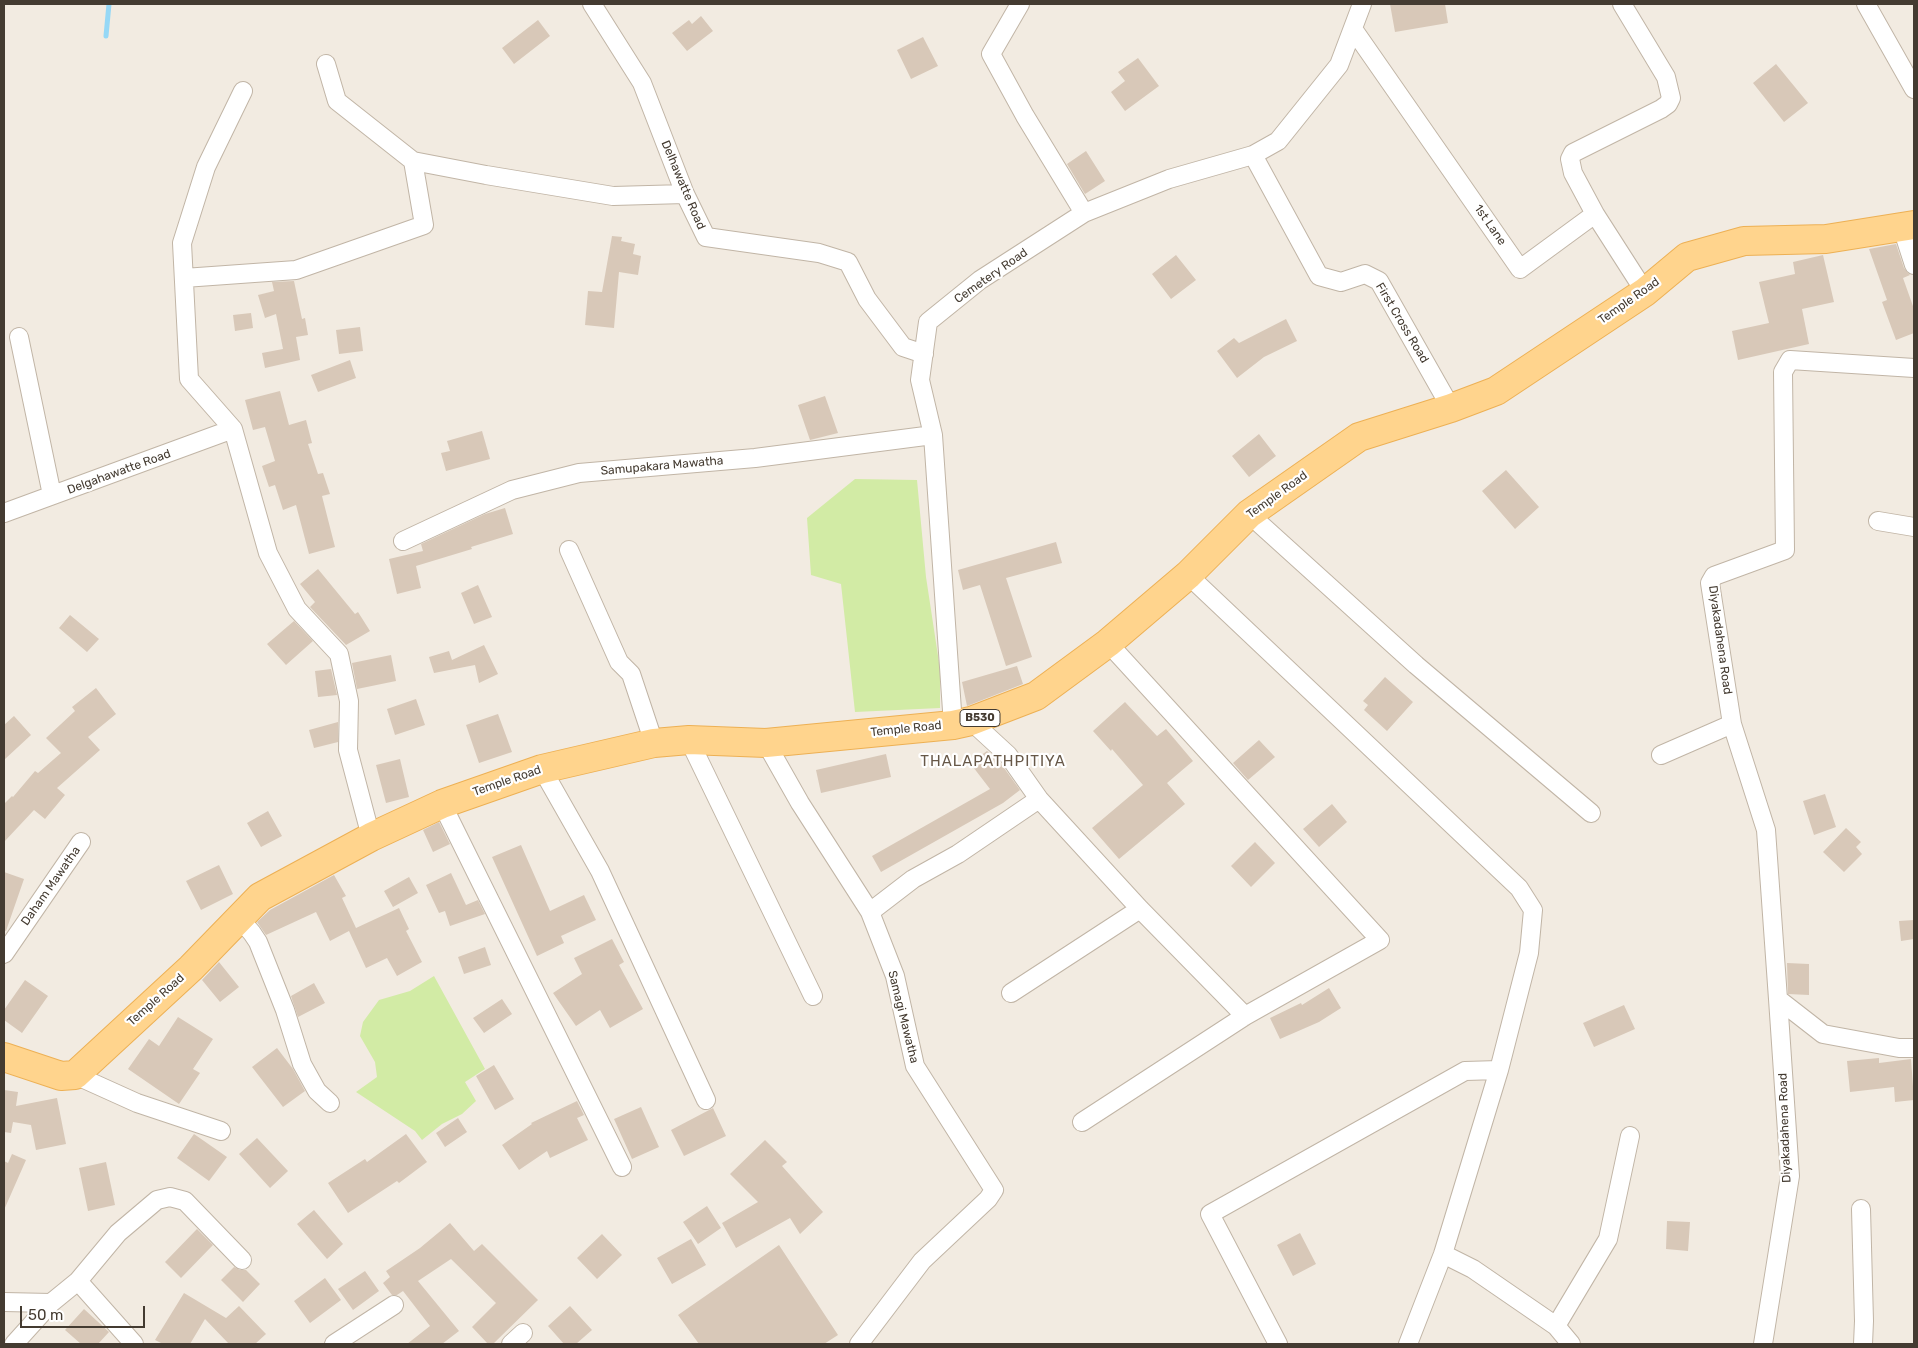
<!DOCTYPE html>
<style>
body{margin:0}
#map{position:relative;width:1918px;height:1348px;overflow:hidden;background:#f2ebe1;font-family:Rubik,sans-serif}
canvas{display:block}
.frame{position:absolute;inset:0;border:5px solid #443b31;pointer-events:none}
.scale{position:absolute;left:20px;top:1306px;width:125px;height:22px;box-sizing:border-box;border:2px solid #443b31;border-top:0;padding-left:6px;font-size:15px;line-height:18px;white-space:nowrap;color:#443b31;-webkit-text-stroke:4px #fff;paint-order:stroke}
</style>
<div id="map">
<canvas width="1918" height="1348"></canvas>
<div class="frame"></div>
<div class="scale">50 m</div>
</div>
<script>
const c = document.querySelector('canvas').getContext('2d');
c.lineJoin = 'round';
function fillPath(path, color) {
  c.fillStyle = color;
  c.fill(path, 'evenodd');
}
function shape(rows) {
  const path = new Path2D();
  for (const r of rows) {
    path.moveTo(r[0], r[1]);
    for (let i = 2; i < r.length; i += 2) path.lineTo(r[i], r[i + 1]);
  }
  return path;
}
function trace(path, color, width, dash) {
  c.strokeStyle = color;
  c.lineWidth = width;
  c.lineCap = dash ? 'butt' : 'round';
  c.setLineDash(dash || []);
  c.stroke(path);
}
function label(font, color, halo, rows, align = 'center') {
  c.font = font + ' Rubik,sans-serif';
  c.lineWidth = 4.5;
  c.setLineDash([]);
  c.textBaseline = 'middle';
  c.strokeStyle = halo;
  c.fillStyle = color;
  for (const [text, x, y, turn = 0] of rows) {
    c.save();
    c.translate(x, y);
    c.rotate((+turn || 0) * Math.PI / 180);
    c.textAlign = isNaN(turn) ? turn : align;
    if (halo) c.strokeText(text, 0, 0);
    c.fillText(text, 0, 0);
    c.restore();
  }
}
const green = shape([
 [855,479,917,480,926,577,940,669,940,708,855,712,841,584,811,575,807,518],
 [434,976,485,1069,465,1082,476,1101,462,1114,442,1124,422,1140,415,1131,356,1092,377,1077,375,1062,360,1036,363,1022,379,1000,410,991]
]);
const stream = shape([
 [106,36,109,4]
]);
const building = shape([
 [1390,4,1445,4,1448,23,1395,32],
 [701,16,713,31,687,51,672,33,689,20,692,24],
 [538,20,550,36,514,64,502,48],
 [923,37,938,66,911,79,897,50],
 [1138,58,1159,86,1125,111,1111,92,1125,81,1118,72],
 [1776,64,1808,103,1784,122,1753,83],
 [1086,151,1105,181,1085,194,1067,164],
 [612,236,622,237,621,241,635,244,633,254,641,256,638,275,619,272,614,328,585,325,588,291,602,292],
 [1896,244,1904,268,1910,275,1903,278,1914,309,1914,333,1896,340,1882,302,1887,300,1869,249],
 [1176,255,1196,280,1171,299,1152,274],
 [1823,255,1834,302,1802,309,1809,344,1738,360,1732,331,1769,323,1759,282,1795,274,1793,262],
 [294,281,302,319,305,318,308,335,296,337,300,360,265,368,262,353,283,349,276,314,265,318,258,295,274,291,272,282],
 [251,313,253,328,235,331,233,315],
 [1286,319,1297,341,1264,357,1237,378,1217,351,1234,338,1239,343],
 [360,327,363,351,339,354,336,330],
 [350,360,356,378,318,392,311,375],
 [280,391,289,425,306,420,312,443,308,444,318,474,323,473,330,494,322,496,335,547,309,554,296,505,283,510,275,485,269,487,262,466,275,461,265,427,253,430,245,400],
 [825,396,838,433,810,440,798,405],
 [482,431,490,459,446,471,441,453,450,451,447,441],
 [1259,434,1276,456,1249,477,1232,456],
 [1506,470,1539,507,1515,529,1482,491],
 [505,508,513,534,471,547,472,549,416,566,421,588,397,594,389,559,423,551,421,544,485,514],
 [1056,542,1062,563,1006,578,1032,657,1006,666,980,585,963,590,958,570],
 [318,569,355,614,358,612,370,631,346,645,310,607,315,602,300,584],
 [478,585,492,617,474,624,461,593],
 [70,615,99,639,87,652,59,628],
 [294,621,313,641,286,665,267,644],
 [484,645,498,674,479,683,475,665,434,673,429,657,449,651,452,660],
 [391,655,396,681,357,689,352,663],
 [1017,666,1023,684,967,706,962,682],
 [331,669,337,695,318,697,315,671],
 [1385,677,1413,702,1387,731,1364,710,1368,705,1363,701],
 [96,688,116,714,88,737,100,750,57,788,65,795,45,819,34,810,4,842,4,804,12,796,13,797,35,771,38,773,61,753,46,738,75,711,72,707],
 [416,699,425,725,395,735,387,709],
 [1125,702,1157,736,1166,729,1193,761,1167,783,1185,804,1119,859,1092,828,1143,785,1112,749,1111,751,1093,731],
 [498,714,512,752,479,763,466,725],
 [14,716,31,735,4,760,4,725],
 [338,722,338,742,314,748,309,730],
 [1259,740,1275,757,1248,780,1233,763],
 [987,751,999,761,1020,790,1003,803,881,872,872,856,990,789,970,763],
 [886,754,891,777,821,793,816,770],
 [400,759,409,797,386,803,376,765],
 [1825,794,1836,827,1814,835,1803,801],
 [1332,804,1347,822,1319,847,1303,829],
 [268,811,282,836,261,847,247,823],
 [439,822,450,844,433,852,423,830],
 [1846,828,1861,842,1856,847,1862,854,1844,872,1823,852],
 [1255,842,1275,863,1251,887,1231,866],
 [521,845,550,911,584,895,596,920,561,936,564,943,537,956,492,857],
 [219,865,233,894,201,910,186,881],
 [4,872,24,879,6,931,4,930],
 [451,873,466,905,478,900,485,914,450,926,445,911,439,913,426,885],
 [334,875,346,896,342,898,356,928,399,908,409,929,406,931,422,962,397,976,387,958,366,968,349,931,330,941,316,912,266,935,257,922,270,910],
 [409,877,418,893,393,907,384,891],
 [1914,920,1914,939,1901,941,1899,921],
 [612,939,624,962,619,965,643,1009,610,1028,600,1010,576,1026,553,993,582,974,574,958],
 [485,947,491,965,464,974,458,957],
 [219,962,239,987,220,1002,202,980],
 [1787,963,1809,964,1809,995,1788,994],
 [25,980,48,996,22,1033,4,1020,4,1010],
 [314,983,325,1003,298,1017,291,996],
 [1329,988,1341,1008,1319,1022,1280,1039,1270,1018,1301,1003,1302,1005],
 [502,999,512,1014,484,1033,473,1018],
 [1624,1005,1635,1029,1594,1047,1583,1023],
 [178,1017,213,1039,193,1069,200,1073,179,1104,128,1069,149,1039,159,1046],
 [277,1048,293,1069,305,1091,283,1107,252,1067],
 [1879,1058,1879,1063,1911,1059,1914,1100,1895,1102,1894,1087,1850,1092,1847,1061],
 [494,1065,514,1099,495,1110,476,1076],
 [4,1090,18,1092,16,1106,57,1098,66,1144,36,1150,31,1125,13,1122,11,1133,4,1132],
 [577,1101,584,1115,577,1118,588,1140,550,1158,547,1151,519,1170,502,1145,532,1124,531,1123],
 [641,1107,659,1147,632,1159,614,1119],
 [713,1108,726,1136,684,1156,671,1130],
 [458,1118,467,1132,445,1147,436,1133],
 [194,1134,227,1157,209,1181,177,1158],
 [406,1134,427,1162,399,1183,397,1181,348,1213,328,1183,365,1159,367,1162],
 [257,1138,288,1171,270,1188,239,1154],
 [765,1140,787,1162,782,1166,823,1212,800,1234,790,1218,736,1248,722,1223,758,1202,730,1174],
 [12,1154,26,1160,4,1210,4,1161,8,1163],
 [106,1162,115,1205,88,1211,79,1168],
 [707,1206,721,1228,698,1244,683,1222],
 [314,1210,343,1244,327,1259,297,1224],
 [1667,1221,1690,1222,1688,1251,1666,1249],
 [450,1223,474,1251,482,1244,538,1300,493,1344,488,1344,472,1327,496,1303,451,1259,418,1281,459,1331,442,1344,407,1344,430,1326,403,1291,397,1295,392,1295,383,1283,390,1277,386,1271,420,1248],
 [197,1229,213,1245,181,1278,165,1262],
 [1300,1233,1316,1264,1293,1276,1277,1245],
 [602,1234,622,1255,597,1279,577,1258],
 [691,1239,706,1265,672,1284,657,1258],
 [779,1245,838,1335,824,1344,699,1344,678,1315],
 [234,1267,240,1270,246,1270,260,1284,243,1302,221,1280],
 [365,1271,379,1291,353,1310,338,1289],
 [325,1278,341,1300,310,1323,294,1301],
 [184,1293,226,1318,239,1306,266,1334,255,1344,229,1344,205,1319,190,1344,163,1344,155,1340],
 [570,1306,592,1330,576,1344,564,1344,548,1326],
 [84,1309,109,1332,98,1344,81,1344,65,1330]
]);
const street = shape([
 [592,4,642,83,685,194,706,237,819,253,848,262,867,299,903,347,924,354],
 [1020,4,991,54,1025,116,1084,213],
 [1866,4,1914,89],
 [1353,29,1520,269,1595,214,1645,292],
 [243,91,206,167,182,243,189,379,233,429,268,553,297,609,339,654,349,701,348,750,371,837],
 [1253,155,1319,276,1341,282,1365,274,1379,281,1451,408],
 [413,161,486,175,613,196,685,194],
 [1595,214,1573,173,1570,159,1573,153,1661,109,1668,104,1671,98,1666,77,1622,4],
 [1902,228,1914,265],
 [184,278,296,270,424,225,413,161,337,101,326,64],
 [19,337,52,495],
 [4,513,233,429],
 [1249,514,1416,665,1591,813],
 [1878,521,1914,527],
 [403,541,512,490,579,473,755,458,933,435],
 [569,550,619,662,631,674,654,743],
 [1188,575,1519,888,1533,910,1529,953,1499,1070,1443,1254,1408,1344],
 [971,721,1008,755,1039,799,1140,909,1245,1016],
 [953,725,933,435,920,380,928,322,980,280,1084,213,1169,179,1253,155,1278,141,1339,65,1362,4],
 [689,740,813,996],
 [766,743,800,803,870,912],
 [1661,755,1732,724],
 [542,769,600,871,706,1100],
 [442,804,622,1167],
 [239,918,252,933,258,942,285,1010,302,1064,317,1091,330,1103],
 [4,954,81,842],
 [1011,993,1140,909],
 [1778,999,1823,1034,1899,1048,1914,1048],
 [75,1075,137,1103,221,1131],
 [1082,1122,1245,1016,1380,940,1108,643],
 [1861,1209,1864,1321,1863,1344],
 [1443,1254,1473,1269,1556,1326,1571,1344],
 [78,1281,134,1344],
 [4,1302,51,1303],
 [1556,1326,1608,1239,1630,1136],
 [14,1344,51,1303,78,1281,118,1233,157,1200,170,1197,185,1201,242,1260],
 [334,1344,394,1305],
 [511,1344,523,1333],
 [859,1344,922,1261,988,1199,994,1190,915,1066,895,976,870,912,913,879,958,854,1039,799],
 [1278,1344,1210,1214,1465,1071,1499,1070],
 [1763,1344,1790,1176,1778,999,1766,830,1732,724,1710,583,1714,576,1785,550,1783,372,1790,360,1914,368]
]);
const primary = shape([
 [4,1057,61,1076,75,1075,191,968,260,897,371,837,442,804,542,769,654,743,689,740,766,743,953,725,971,721,1036,696,1108,643,1188,575,1249,514,1359,437,1451,408,1496,391,1645,292,1687,257,1744,241,1826,239,1914,225]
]);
const shields = [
 [980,718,40]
];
const shieldNames = [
 ["B530",980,718]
];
const streetNames = [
 ["Delhawatte Road",683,185,67],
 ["1st Lane",1490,225,55],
 ["Cemetery Road",991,276,-35],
 ["Temple Road",1629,301,-35],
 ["First Cross Road",1402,323,59],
 ["Samupakara Mawatha",662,466,-5],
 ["Delgahawatte Road",119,472,-20],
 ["Temple Road",1277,495,-36],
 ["Diyakadahena Road",1720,640,82],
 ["Temple Road",906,729,-6],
 ["Temple Road",507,781,-19],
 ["Daham Mawatha",51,886,-55],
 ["Temple Road",156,1000,-42],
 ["Samagi Mawatha",903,1017,76],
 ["Diyakadahena Road",1785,1128,-92]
];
const quarterNames = [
 ["THALAPATHPITIYA",993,762]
];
fillPath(green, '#d2eba5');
trace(stream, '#96d8f6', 5);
fillPath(building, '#d8c8b8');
trace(street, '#c1b5a6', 20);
trace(primary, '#edb054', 30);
trace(street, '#fff', 18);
trace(primary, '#ffd48d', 28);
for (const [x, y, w] of shields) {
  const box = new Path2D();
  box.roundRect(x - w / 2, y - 8.5, w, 17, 4);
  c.fillStyle = '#fff';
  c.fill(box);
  trace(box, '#443b31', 1);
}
label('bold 11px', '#443b31', null, shieldNames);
label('12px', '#443b31', '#fff', streetNames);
c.letterSpacing = '1px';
label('15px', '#675848', '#fff', quarterNames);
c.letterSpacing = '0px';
</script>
